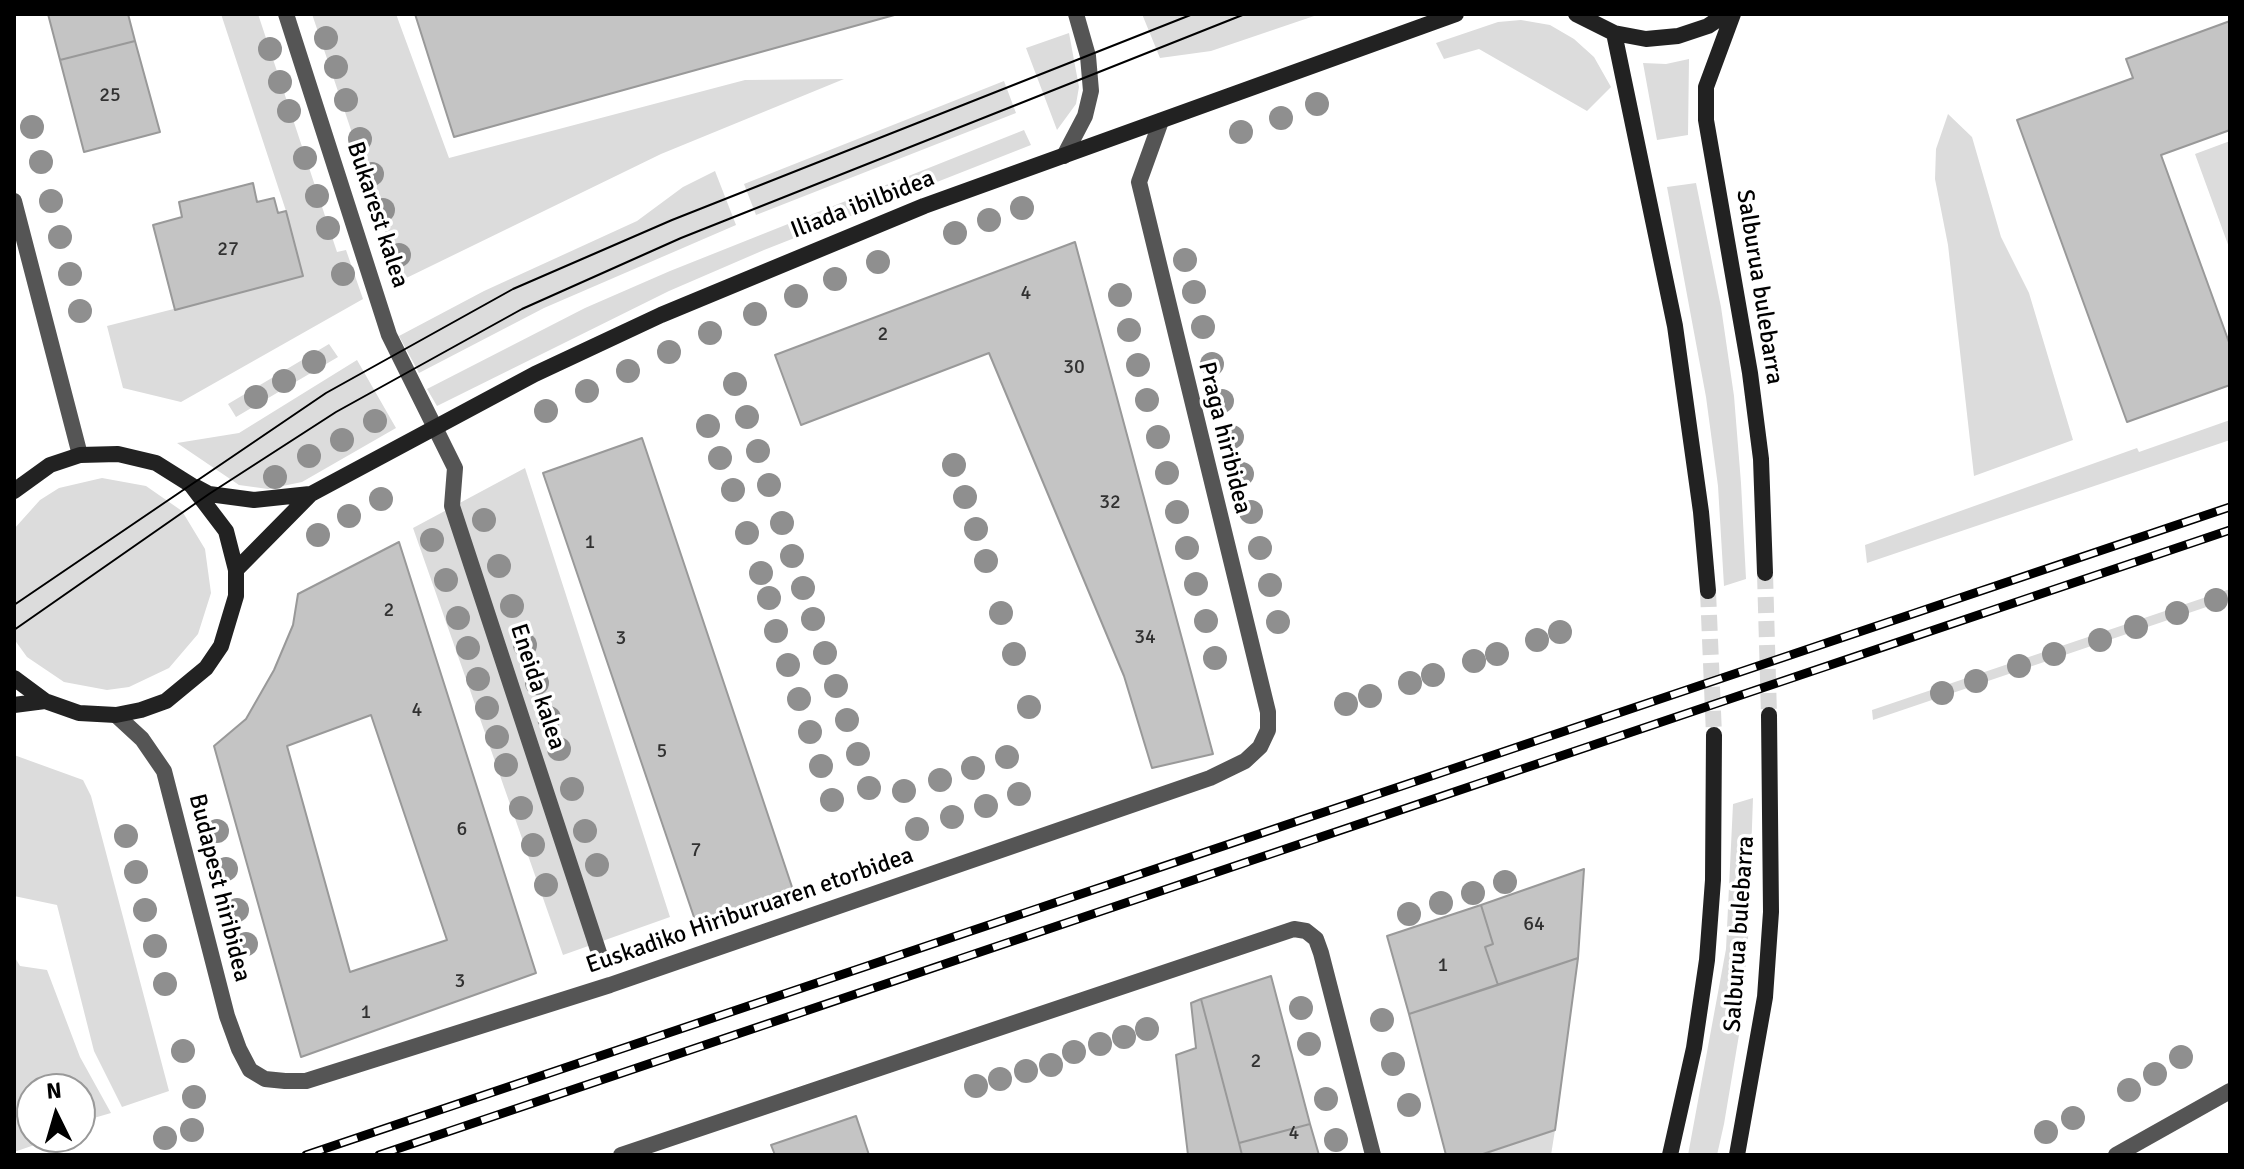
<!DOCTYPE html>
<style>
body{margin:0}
#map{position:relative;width:2244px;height:1169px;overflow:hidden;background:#fff;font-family:Signika,sans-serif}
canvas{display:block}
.frame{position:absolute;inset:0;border:16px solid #000;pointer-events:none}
.north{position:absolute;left:16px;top:1073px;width:80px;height:80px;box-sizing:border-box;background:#fff;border:2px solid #999;border-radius:50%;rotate:355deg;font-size:22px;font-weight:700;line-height:32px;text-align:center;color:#000}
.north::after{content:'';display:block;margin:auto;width:28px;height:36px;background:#000;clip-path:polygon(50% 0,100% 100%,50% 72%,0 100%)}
</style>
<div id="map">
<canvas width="2244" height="1169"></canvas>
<div class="frame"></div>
<div class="north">N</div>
</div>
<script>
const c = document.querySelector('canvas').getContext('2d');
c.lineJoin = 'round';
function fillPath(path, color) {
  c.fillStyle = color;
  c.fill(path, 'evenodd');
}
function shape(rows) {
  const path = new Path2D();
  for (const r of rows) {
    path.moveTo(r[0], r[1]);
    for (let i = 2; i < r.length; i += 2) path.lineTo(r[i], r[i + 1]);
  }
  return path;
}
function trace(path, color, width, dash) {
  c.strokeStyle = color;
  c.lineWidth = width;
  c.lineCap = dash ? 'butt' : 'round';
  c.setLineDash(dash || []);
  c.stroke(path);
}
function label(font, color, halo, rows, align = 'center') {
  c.font = font + ' Signika,sans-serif';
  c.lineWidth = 7;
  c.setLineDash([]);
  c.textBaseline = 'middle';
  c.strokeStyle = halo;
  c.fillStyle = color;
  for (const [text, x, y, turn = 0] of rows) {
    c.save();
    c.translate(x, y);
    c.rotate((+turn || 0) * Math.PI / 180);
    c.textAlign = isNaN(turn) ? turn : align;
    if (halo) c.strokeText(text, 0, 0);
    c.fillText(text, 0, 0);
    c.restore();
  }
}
const green = shape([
 [221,14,258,14,337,252,346,250,363,299,181,402,123,388,107,326,303,276,286,211],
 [312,14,396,14,449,158,745,80,844,79,661,154,394,284,387,261,391,249],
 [1142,14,1320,14,1211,51,1160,58],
 [1521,20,1550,25,1574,39,1594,57,1611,87,1587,111,1479,49,1444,59,1436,43,1498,22],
 [1069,33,1079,87,1076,104,1057,130,1026,48],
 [1689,59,1688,135,1657,140,1643,63,1666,64],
 [1004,81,1016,113,756,215,744,184],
 [1948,114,1972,137,2001,237,2029,293,2073,440,1974,476,1948,245,1935,179,1936,149],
 [1024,130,1031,145,764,250,669,291,437,406,427,389,585,308,670,271],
 [2230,141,2230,250,2195,154],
 [715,171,736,225,544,308,419,373,399,336,484,291,637,221,683,187],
 [1696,183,1721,307,1734,396,1741,483,1746,579,1724,586,1718,486,1706,397,1667,187],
 [329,344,338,357,236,417,228,404],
 [357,360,396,428,302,482,268,489,239,485,177,443,239,433],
 [2230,420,2230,440,1867,563,1865,545,2137,448,2139,452],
 [525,468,670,917,563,955,413,528],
 [102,478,146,486,182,511,205,549,211,593,198,634,169,668,129,687,107,690,64,682,27,657,14,639,14,529,40,500,59,488],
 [2230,589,2230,599,1873,720,1872,710],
 [14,755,83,780,91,796,169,1091,122,1107,94,1051,57,905,14,896],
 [1753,798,1748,940,1740,1029,1724,1124,1717,1155,1688,1155,1726,949,1733,804],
 [14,956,20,966,47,970,80,1057,111,1113,80,1122,80,1089,32,1089,32,1137,58,1137,14,1152],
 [1555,1130,1551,1155,1480,1155]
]);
const building = shape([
 [48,14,128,14,135,41,60,60,48,14],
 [415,14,898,14,454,137,415,14],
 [2230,21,2230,130,2161,155,2230,345,2230,385,2127,422,2017,120,2133,78,2126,59,2230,21],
 [135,41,160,132,84,152,60,60,135,41],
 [253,183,257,202,274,198,278,213,286,211,303,276,175,310,153,225,182,217,179,202,253,183],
 [1075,242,1213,754,1152,768,1124,676,989,353,801,425,775,355,1075,242],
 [642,438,794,893,697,926,543,473,642,438],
 [399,542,536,973,301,1057,214,746,246,719,274,670,293,625,298,594,399,542],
 [371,715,447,940,350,972,287,746,371,715],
 [1584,869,1578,958,1498,985,1485,947,1493,944,1481,905,1584,869],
 [1481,905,1493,944,1485,947,1498,985,1409,1014,1387,936,1481,905],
 [1578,958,1555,1130,1480,1155,1446,1155,1409,1014,1578,958],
 [1271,976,1310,1124,1239,1143,1201,999,1271,976],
 [1201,999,1239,1143,1242,1155,1188,1155,1176,1055,1196,1048,1191,1003,1201,999],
 [856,1116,869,1155,775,1155,771,1145,856,1116],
 [1310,1124,1319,1155,1242,1155,1239,1143,1310,1124]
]);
const secondaryTunnel = shape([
 [1765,573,1769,715],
 [1708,591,1714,735]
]);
const pedestrian = shape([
 [286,14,389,335,455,468,452,506,602,962]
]);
const minor = shape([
 [1064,156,1085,116,1091,91,1088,56,1076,14],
 [14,201,80,455],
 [116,715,142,739,164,771,227,1016,239,1049,250,1070,265,1079,285,1081,306,1081,610,985,1210,778,1245,761,1260,747,1268,730,1268,712,1139,182,1161,121],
 [621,1155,1294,929,1306,931,1316,939,1321,953,1373,1155],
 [2116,1155,2230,1091]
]);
const secondary = shape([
 [1576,14,1614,33,1646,39,1678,36,1708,26,1726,14],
 [1733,14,1706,87,1706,120,1750,373,1761,459,1765,573],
 [1614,33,1675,326,1701,512,1708,591],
 [196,487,209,494,254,500,310,494],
 [14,491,50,465,80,455,118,454,156,463,191,485,226,531,236,570,236,596,221,646,206,668,166,701,141,710,116,715,79,713,45,701,14,678],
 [236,570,311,494,535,374,661,315,924,206,1456,14],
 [14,705,45,701],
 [1670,1155,1694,1048,1707,960,1713,880,1714,735],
 [1737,1155,1765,997,1771,912,1769,715]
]);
const tram = shape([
 [14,605,326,393,513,289,672,220,1193,14],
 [14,630,209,494,336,412,522,309,681,238,1245,14]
]);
const rail = shape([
 [306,1155,2230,507],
 [379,1155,2230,530]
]);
const trees = [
 [326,38],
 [270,49],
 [336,67],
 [280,82],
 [346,100],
 [1317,104],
 [289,111],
 [1281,118],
 [32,127],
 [1241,132],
 [360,139],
 [305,158],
 [41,162],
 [372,174],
 [317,196],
 [51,201],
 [1022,208],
 [383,210],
 [989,220],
 [328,228],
 [955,233],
 [60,237],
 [399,255],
 [1185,260],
 [878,262],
 [70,274],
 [343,274],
 [835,279],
 [1194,292],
 [1120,295],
 [796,296],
 [80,311],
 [755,314],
 [1203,327],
 [1129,330],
 [710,333],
 [669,352],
 [314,362],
 [1212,364],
 [1138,365],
 [628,371],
 [284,381],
 [735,384],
 [587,391],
 [256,397],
 [1147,400],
 [1222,401],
 [546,411],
 [747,417],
 [375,421],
 [708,426],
 [1158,437],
 [1232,437],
 [342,440],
 [758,451],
 [309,456],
 [720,458],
 [954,465],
 [1167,473],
 [1242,474],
 [275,477],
 [769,485],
 [733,490],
 [965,497],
 [381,499],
 [1177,512],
 [1251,512],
 [349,516],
 [484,520],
 [782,523],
 [976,529],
 [747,533],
 [318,535],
 [432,540],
 [1187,548],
 [1260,548],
 [792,556],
 [986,561],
 [499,566],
 [761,573],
 [446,580],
 [1196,584],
 [1270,585],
 [803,588],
 [769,598],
 [2216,600],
 [512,606],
 [1001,613],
 [2177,613],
 [458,618],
 [813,619],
 [1206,621],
 [1278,622],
 [2136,627],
 [776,631],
 [1560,632],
 [1537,640],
 [2100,640],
 [525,645],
 [468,648],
 [825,653],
 [1014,654],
 [1497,654],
 [2054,654],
 [1215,658],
 [1474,661],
 [788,665],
 [2019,666],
 [1433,675],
 [478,679],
 [1976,681],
 [537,683],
 [1410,683],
 [836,686],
 [1942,693],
 [1370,696],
 [799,699],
 [1346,704],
 [1029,707],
 [487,708],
 [549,718],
 [847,720],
 [810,732],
 [497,737],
 [559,749],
 [858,754],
 [1007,757],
 [506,765],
 [821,766],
 [973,768],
 [940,780],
 [869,788],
 [572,789],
 [904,791],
 [1019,794],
 [832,800],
 [986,806],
 [521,808],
 [952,817],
 [917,829],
 [217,831],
 [585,831],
 [126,836],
 [533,845],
 [597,865],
 [226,869],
 [136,872],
 [1505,882],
 [546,885],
 [1473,893],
 [1441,903],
 [145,910],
 [237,910],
 [1409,914],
 [246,944],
 [155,946],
 [165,984],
 [1301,1008],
 [1382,1020],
 [1147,1029],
 [1124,1037],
 [1100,1044],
 [1309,1044],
 [183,1051],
 [1074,1052],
 [2181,1057],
 [1393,1064],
 [1051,1065],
 [1026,1071],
 [2155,1074],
 [1000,1079],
 [976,1086],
 [2129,1090],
 [194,1097],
 [1326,1099],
 [1409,1105],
 [2073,1118],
 [192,1130],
 [2046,1132],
 [165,1138],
 [1336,1140]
];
const numberNames = [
 ["25",110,96],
 ["27",228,250],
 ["4",1026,294],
 ["2",883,335],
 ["30",1074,368],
 ["32",1110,503],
 ["1",590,543],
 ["2",389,611],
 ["34",1145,638],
 ["3",621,639],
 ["4",417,711],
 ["5",662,752],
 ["6",462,830],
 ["7",696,851],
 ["64",1534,925],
 ["1",1443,966],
 ["3",460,982],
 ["1",366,1013],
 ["2",1256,1062],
 ["4",1294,1134]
];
const streetNames = [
 ["Iliada ibilbidea",863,205,-21],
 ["Bukarest kalea",377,215,72],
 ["Salburua bulebarra",1759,287,81],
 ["Praga hiribidea",1224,438,76],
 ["Eneida kalea",537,687,72],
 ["Budapest hiribidea",219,888,76],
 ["Euskadiko Hiriburuaren etorbidea",750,911,-19],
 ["Salburua bulebarra",1740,934,-86]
];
fillPath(green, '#dcdcdc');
fillPath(building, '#c4c4c4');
trace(building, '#999', 2);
trace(secondaryTunnel, '#d9d9d9', 16, [16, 8]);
trace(pedestrian, '#555', 16);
trace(minor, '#555', 16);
trace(secondary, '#222', 16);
trace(tram, '#000', 2);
trace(rail, '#000', 9);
trace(rail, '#fff', 6, [18]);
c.fillStyle = '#8f8f8f';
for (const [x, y] of trees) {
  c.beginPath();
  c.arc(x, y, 12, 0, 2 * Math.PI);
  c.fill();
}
label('20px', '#313131', null, numberNames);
label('24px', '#000', '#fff', streetNames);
</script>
